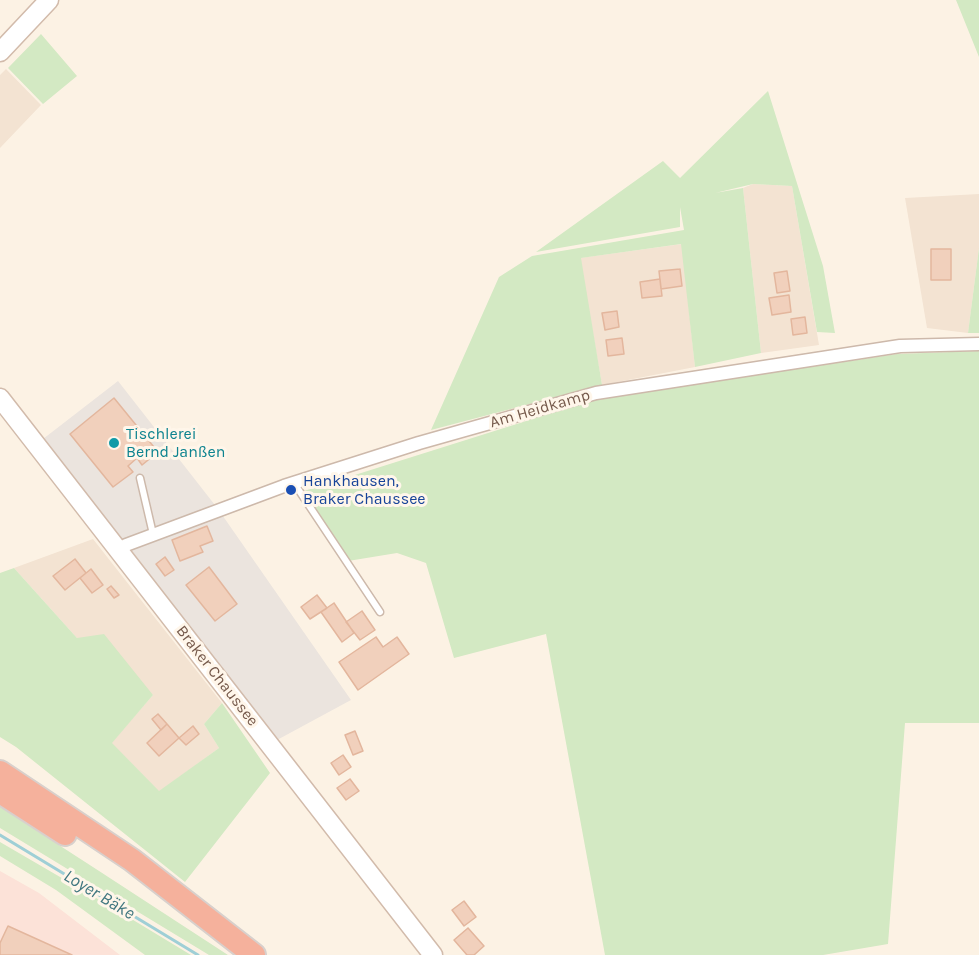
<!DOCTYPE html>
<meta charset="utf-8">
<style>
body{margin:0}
canvas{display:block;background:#fcf2e4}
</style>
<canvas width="979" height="955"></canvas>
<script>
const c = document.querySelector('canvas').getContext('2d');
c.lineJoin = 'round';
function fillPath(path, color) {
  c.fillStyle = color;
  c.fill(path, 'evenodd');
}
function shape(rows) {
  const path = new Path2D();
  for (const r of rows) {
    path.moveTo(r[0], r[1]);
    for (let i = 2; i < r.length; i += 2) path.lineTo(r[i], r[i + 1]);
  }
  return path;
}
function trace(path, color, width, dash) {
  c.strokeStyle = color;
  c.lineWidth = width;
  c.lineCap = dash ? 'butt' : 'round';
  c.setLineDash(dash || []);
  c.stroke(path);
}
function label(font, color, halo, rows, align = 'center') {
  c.font = font + ' Karla,sans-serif';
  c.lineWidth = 6;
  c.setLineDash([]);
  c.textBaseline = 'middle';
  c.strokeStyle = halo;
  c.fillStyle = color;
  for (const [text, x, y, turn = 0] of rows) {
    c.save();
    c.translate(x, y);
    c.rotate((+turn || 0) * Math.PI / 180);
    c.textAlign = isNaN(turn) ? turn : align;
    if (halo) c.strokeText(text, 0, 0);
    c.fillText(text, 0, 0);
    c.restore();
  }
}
const residential = shape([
 [6,69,41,105,0,148,0,75],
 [753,184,792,186,819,345,761,353,743,188],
 [979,194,979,248,968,333,927,328,905,198],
 [682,244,695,367,602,385,580,258],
 [93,539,222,703,204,724,219,748,159,792,111,743,153,695,77,638,14,568]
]);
const commercial = shape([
 [0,871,39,893,120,955,0,955]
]);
const industrial = shape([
 [118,381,218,509,351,700,277,740,43,439]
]);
const green = shape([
 [956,0,979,0,979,57],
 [41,34,77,76,43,104,8,68],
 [768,91,823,266,835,333,817,332,792,186,753,184,715,193,743,188,761,353,695,367,681,244,581,258,602,385,431,430,499,277,532,256,684,230,680,207,680,227,536,252,663,161,680,178],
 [979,248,979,333,968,333],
 [979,351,979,723,905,723,888,944,823,955,605,955,546,634,454,658,426,563,397,553,348,561,304,491,596,399,897,354],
 [14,568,77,638,104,634,153,695,112,743,159,791,219,748,204,724,222,703,270,773,185,882,16,747,0,737,0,573],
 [0,807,96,869,228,955,209,955,0,828],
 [0,842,115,909,191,955,145,955,56,890,0,856]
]);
const stream = shape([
 [0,835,198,955]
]);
const building = shape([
 [931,249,951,249,951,280,931,280,931,249],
 [680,269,682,286,661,289,659,271,680,269],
 [787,271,790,291,777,293,774,273,787,271],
 [660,279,662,296,642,298,640,282,660,279],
 [789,295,791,312,772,315,769,298,789,295],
 [617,311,619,327,605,330,602,313,617,311],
 [805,317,807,333,793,335,791,319,805,317],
 [622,338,624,354,608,356,606,340,622,338],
 [114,398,158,452,142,465,137,458,128,466,133,472,113,487,70,434,114,398],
 [207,526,213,541,200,546,203,552,180,561,172,540,207,526],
 [165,557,174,570,165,576,156,564,165,557],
 [75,559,86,573,65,590,53,576,75,559],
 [209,567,237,604,215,621,186,585,209,567],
 [91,569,103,585,92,593,80,578,91,569],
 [111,586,119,595,114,598,107,589,111,586],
 [317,595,327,608,310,619,301,607,317,595],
 [334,603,354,633,342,642,321,612,334,603],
 [362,611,375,630,360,640,346,622,362,611],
 [376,637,383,647,397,637,409,654,358,690,339,662,376,637],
 [158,714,167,724,161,730,152,719,158,714],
 [167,724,179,738,159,756,147,743,167,724],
 [193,726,199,734,186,745,179,738,193,726],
 [355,731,363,751,353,755,345,735,355,731],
 [343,755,351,767,339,775,331,763,343,755],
 [350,779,359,791,346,800,337,788,350,779],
 [464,901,476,917,464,926,452,910,464,901],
 [8,926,72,955,0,955,0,943,8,926],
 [468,928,484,946,474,955,467,955,454,940,468,928]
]);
const lane = shape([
 [140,478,153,534],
 [294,483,380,612]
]);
const street = shape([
 [119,551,126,545,284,486,419,443,596,393,900,346,979,344]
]);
const secondary = shape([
 [0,52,49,0],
 [0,398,433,955]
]);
const highway = shape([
 [0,772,132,860,254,955],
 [0,792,65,834]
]);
const markers = [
 [114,443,6,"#0f9aa8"],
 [291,490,6,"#1a4fb4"]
];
const streetNames = [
 ["Am Heidkamp",540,409,-16],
 ["Braker Chaussee",217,676,52]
];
const cultureNames = [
 ["Tischlerei",126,434],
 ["Bernd Janßen",126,452]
];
const transitNames = [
 ["Hankhausen,",303,481],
 ["Braker Chaussee",303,499]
];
const waterNames = [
 ["Loyer Bäke",99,895,31]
];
fillPath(residential, '#f3e3d2');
fillPath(commercial, '#fce2d8');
fillPath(industrial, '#ebe4de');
fillPath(green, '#d3e9c3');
trace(stream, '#9fcfd6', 3);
fillPath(building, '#f1d0bc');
trace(building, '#e3b69d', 1.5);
trace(lane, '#cdb9ab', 9);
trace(street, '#cdb9ab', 15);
trace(secondary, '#d2bbab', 21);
trace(highway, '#d8d0cc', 26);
trace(lane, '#fff', 6);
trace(street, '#fff', 12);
trace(secondary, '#fff', 18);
trace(highway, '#f5b19c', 22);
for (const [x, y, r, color] of markers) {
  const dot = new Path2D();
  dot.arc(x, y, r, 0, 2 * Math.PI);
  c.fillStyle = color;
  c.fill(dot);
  trace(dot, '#fff6ea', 2);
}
label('16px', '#74584a', '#fff6ea', streetNames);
label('16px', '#0d838f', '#fff6ea', cultureNames, 'left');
label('16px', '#164399', '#fff6ea', transitNames, 'left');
label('italic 18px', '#417780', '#fff6ea', waterNames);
</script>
